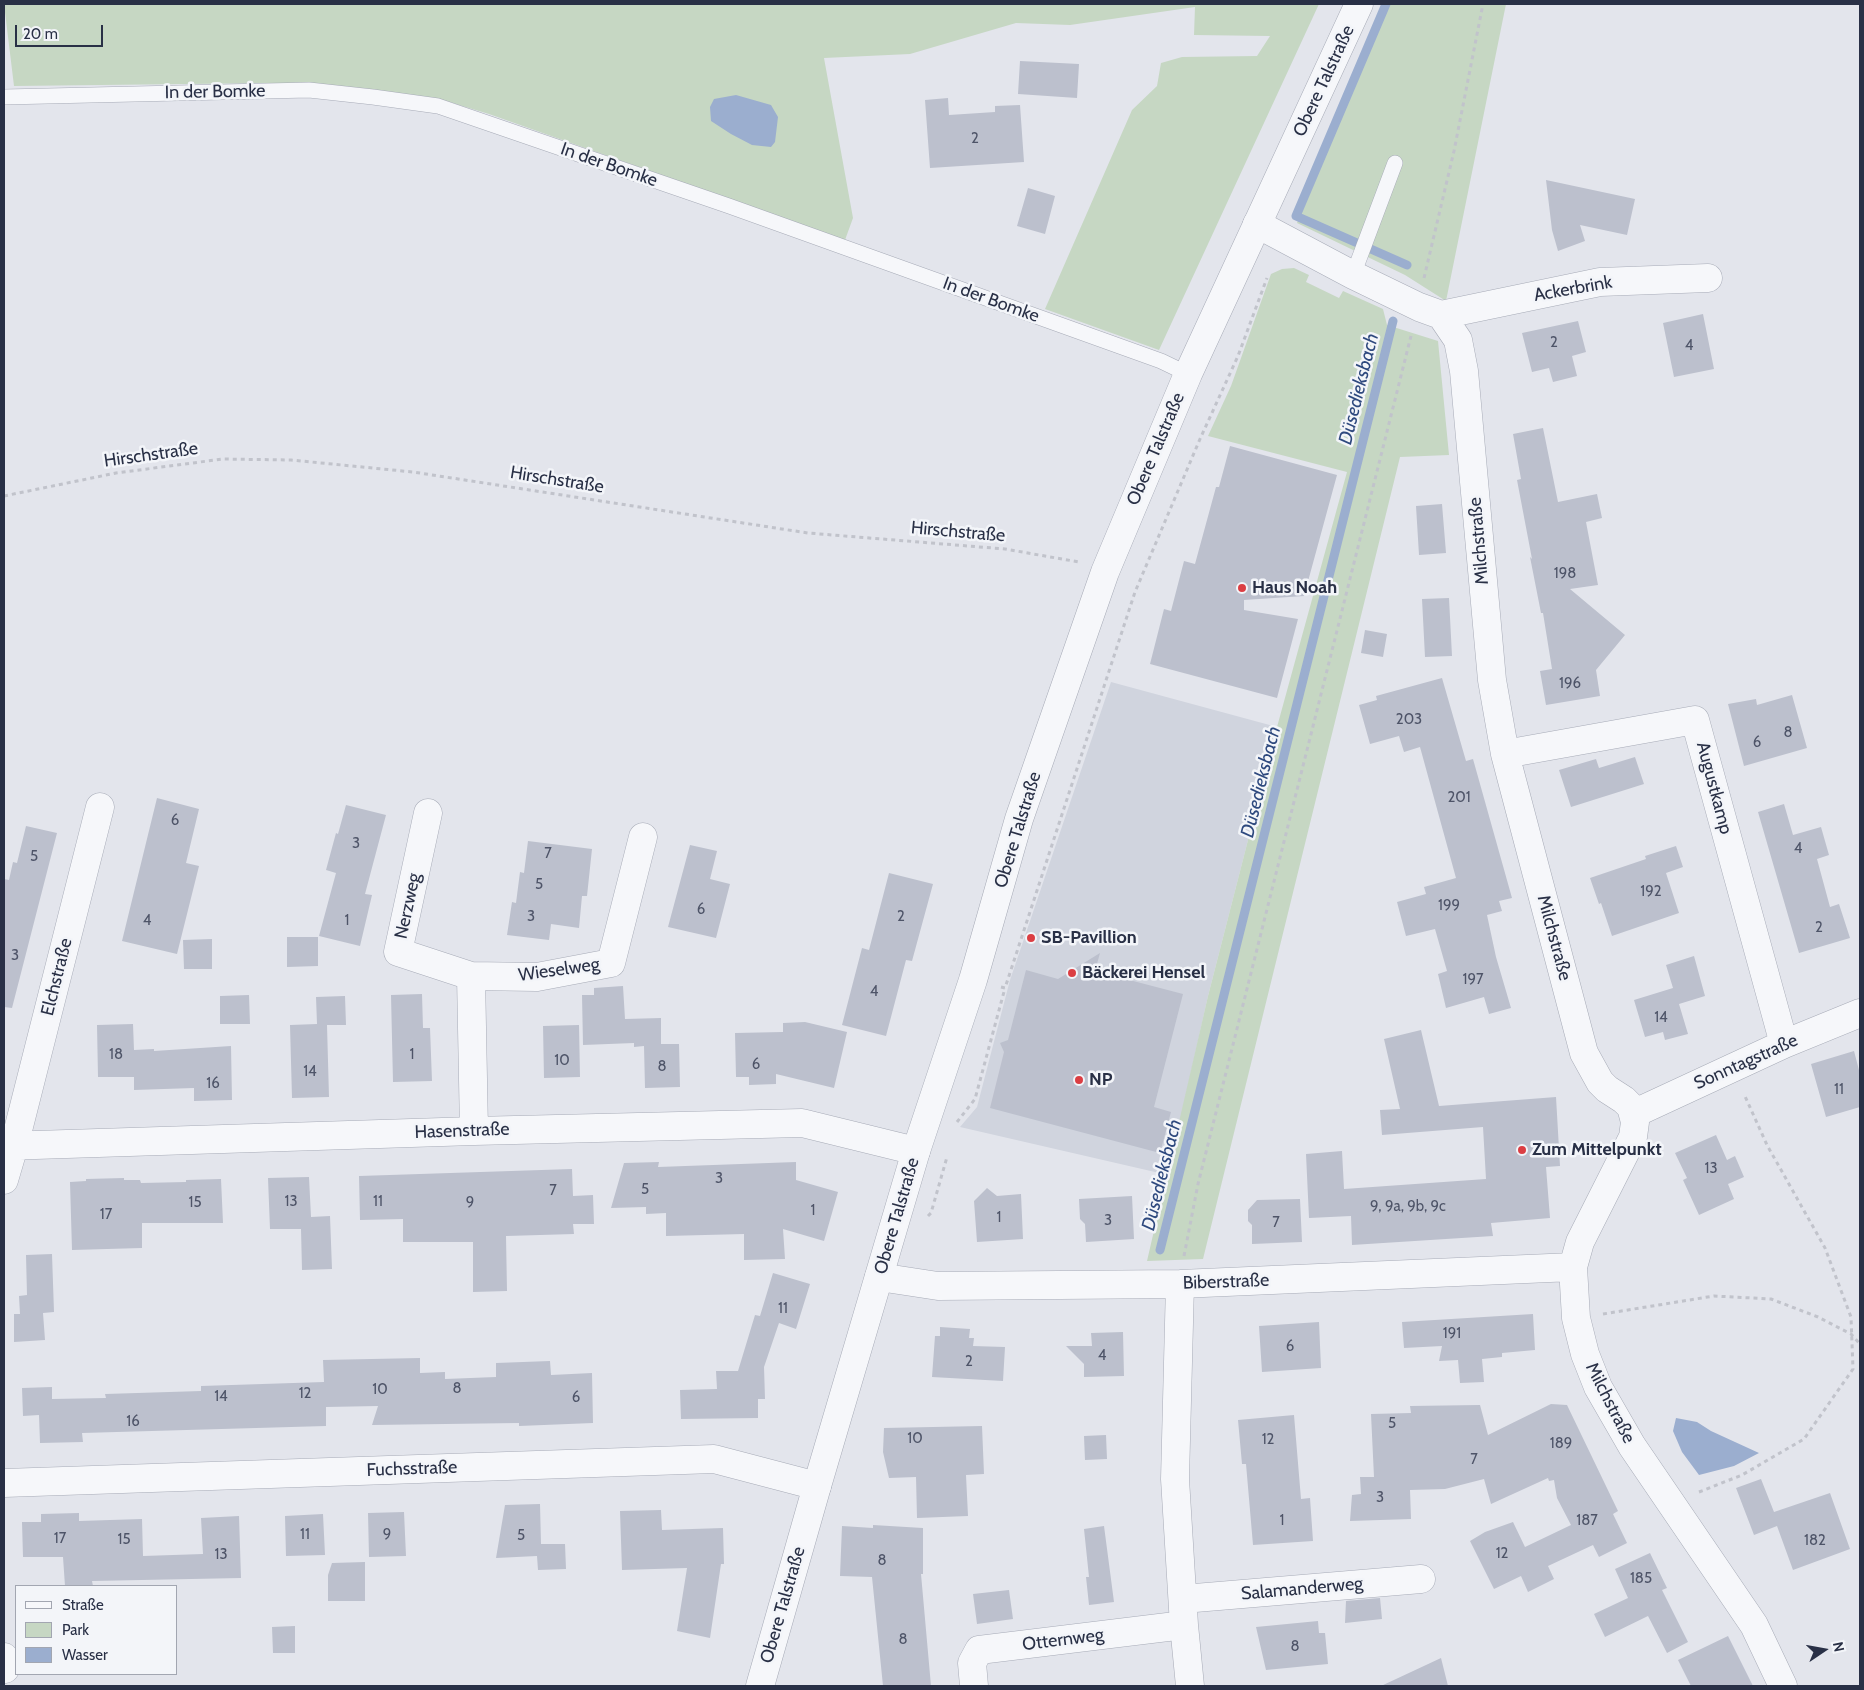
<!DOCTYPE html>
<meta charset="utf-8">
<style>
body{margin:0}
#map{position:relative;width:1864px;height:1690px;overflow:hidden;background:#e3e5ec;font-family:Cabin,sans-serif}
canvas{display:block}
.frame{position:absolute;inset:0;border:5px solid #293046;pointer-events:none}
.legend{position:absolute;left:15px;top:1585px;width:162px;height:90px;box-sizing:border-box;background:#f3f5f9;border:1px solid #a2a6b1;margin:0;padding:6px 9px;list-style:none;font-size:15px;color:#293046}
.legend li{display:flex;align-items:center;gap:10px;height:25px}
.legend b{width:25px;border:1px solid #a2a6b1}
.north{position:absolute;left:1799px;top:1625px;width:50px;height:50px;-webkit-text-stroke:4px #f3f5f9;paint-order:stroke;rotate:78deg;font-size:14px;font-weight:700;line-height:20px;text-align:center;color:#293046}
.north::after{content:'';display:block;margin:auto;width:18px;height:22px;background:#293046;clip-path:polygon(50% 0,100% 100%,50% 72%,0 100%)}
.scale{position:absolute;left:15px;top:25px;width:88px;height:22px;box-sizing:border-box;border:2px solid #293046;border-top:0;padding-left:6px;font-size:15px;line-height:18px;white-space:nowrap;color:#293046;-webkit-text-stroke:4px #f3f5f9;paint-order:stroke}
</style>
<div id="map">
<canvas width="1864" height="1690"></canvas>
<div class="frame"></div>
<ul class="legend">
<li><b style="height:6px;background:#f6f7fa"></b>Straße</li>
<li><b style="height:14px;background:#c6d7c3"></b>Park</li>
<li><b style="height:14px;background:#9baecf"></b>Wasser</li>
</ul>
<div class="north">N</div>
<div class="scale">20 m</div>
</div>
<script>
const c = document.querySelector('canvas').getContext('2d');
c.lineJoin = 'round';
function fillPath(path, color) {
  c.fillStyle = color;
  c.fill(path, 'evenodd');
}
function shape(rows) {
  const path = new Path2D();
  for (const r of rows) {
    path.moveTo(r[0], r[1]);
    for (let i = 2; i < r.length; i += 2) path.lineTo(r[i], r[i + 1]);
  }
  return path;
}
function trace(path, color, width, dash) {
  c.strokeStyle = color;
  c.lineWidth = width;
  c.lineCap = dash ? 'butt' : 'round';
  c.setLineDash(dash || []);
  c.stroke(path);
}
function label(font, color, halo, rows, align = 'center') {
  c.font = font + ' Cabin,sans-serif';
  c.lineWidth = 5;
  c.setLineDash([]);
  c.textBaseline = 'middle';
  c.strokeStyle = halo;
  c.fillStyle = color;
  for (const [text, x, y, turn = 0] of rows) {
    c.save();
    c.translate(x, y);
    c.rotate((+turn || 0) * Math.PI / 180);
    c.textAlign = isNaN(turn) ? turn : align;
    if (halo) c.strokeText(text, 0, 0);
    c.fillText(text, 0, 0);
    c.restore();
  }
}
const built = shape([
 [1111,682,1277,727,1208,996,1168,1175,960,1127,977,1107,1010,980]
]);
const green = shape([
 [4,4,1319,4,1159,350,1045,309,1132,110,1157,86,1161,63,1182,57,1257,56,1270,36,1194,35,1195,7,1070,25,1016,23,910,54,824,58,853,218,845,240,489,114,439,99,350,87,275,83,14,86],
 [1389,4,1506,4,1446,301,1405,275,1297,223],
 [1294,268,1309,275,1306,282,1339,298,1343,291,1383,309,1387,325,1438,341,1449,455,1400,457,1203,1259,1147,1261,1208,996,1277,727,1347,472,1208,436,1231,386,1271,274,1282,269]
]);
const water = shape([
 [736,95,771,105,778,117,775,142,771,147,752,145,731,134,711,121,710,107,714,99],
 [1676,1418,1697,1422,1711,1431,1759,1453,1734,1466,1699,1475,1682,1452,1673,1431]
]);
const stream = shape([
 [1386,4,1296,216,1407,265],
 [1160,1250,1393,321]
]);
const building = shape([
 [1020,61,1079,64,1077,98,1018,94],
 [948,98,949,115,995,112,995,106,1020,105,1024,162,930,168,925,100],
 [1546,180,1635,199,1627,235,1580,225,1585,241,1558,251,1552,230],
 [1028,188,1055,196,1045,234,1017,226],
 [1703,314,1714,369,1674,377,1663,323],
 [1578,321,1586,352,1572,356,1577,376,1553,382,1549,368,1532,372,1522,333],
 [1543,428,1558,502,1597,494,1602,518,1586,522,1598,585,1570,589,1625,635,1596,670,1600,696,1546,705,1540,671,1552,669,1543,613,1541,613,1530,557,1532,559,1517,480,1521,479,1513,434],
 [1230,446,1337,475,1304,596,1244,600,1244,610,1298,619,1277,698,1150,664,1164,609,1171,611,1184,561,1195,564,1216,487,1219,487],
 [1442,504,1446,553,1419,555,1416,506],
 [1449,598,1452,656,1425,657,1422,599],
 [1365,630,1387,634,1383,657,1361,653],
 [1442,678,1466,761,1473,759,1512,898,1499,901,1502,911,1487,915,1496,957,1511,1008,1489,1014,1484,997,1446,1008,1438,974,1447,971,1435,929,1406,936,1397,902,1426,894,1424,887,1456,878,1420,747,1404,752,1399,736,1370,744,1359,705,1377,700,1376,696],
 [1792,695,1807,748,1744,766,1728,704,1756,699,1757,705],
 [1635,757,1644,784,1571,807,1559,770,1596,759,1599,768],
 [157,798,199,809,186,863,199,866,177,954,122,941],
 [1784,804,1793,835,1821,827,1829,855,1817,859,1830,907,1839,904,1850,938,1799,953,1758,812],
 [346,805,386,815,365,894,372,895,360,946,319,936,336,873,326,870,336,833,338,834],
 [26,826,57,833,12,1008,4,1007,4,879,9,880,13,862,17,863],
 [528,841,592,849,587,896,582,896,579,928,551,924,549,940,507,935,512,902,516,903,520,872,524,873],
 [690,845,717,851,710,879,730,884,716,938,668,927],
 [1676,846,1683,867,1666,873,1679,913,1612,936,1601,903,1599,904,1590,878,1646,859,1645,856],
 [889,873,933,884,912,961,906,960,886,1036,842,1025,862,948,869,950],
 [287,937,318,937,318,966,287,967],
 [212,939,212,969,184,969,183,940],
 [1100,953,1095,971,1183,994,1154,1107,1171,1112,1160,1153,990,1108,1004,1052,1000,1043,1008,1040,1026,970,1058,979],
 [1694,956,1705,996,1679,1004,1688,1034,1665,1040,1663,1032,1645,1037,1634,1000,1673,988,1666,965],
 [623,986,625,1019,661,1018,661,1044,679,1044,680,1087,645,1088,644,1046,634,1047,634,1043,583,1045,582,995,594,995,594,988],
 [422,994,423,1028,430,1028,432,1081,393,1082,391,995],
 [249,995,250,1024,220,1024,220,996],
 [345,996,346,1025,327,1025,329,1097,292,1098,290,1025,317,1024,316,997],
 [805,1022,847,1032,834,1088,776,1074,776,1084,749,1085,749,1077,736,1077,735,1033,783,1032,783,1023],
 [133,1024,134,1050,154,1049,154,1051,231,1046,232,1100,194,1101,194,1088,134,1090,134,1077,98,1077,97,1025],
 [579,1025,580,1077,544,1078,543,1026],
 [1421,1030,1439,1106,1556,1097,1560,1166,1546,1167,1550,1218,1491,1223,1493,1236,1352,1245,1351,1216,1309,1218,1306,1154,1342,1151,1344,1189,1486,1179,1483,1127,1382,1135,1380,1110,1400,1109,1384,1039],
 [1854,1051,1860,1074,1860,1107,1826,1117,1811,1064],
 [1716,1135,1727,1160,1735,1156,1744,1177,1728,1184,1734,1199,1699,1215,1683,1180,1687,1178,1675,1153],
 [659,1162,658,1167,796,1162,796,1180,838,1192,824,1241,783,1229,785,1259,744,1260,744,1234,666,1236,666,1213,646,1214,646,1207,611,1208,624,1163],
 [572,1169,573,1196,593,1195,594,1224,573,1224,574,1234,506,1236,507,1291,473,1292,473,1242,403,1242,403,1219,360,1220,359,1176],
 [309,1177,311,1217,330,1216,332,1269,302,1270,301,1229,270,1229,268,1178],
 [124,1178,124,1180,140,1180,141,1183,186,1182,186,1180,221,1179,223,1223,142,1223,142,1248,72,1250,70,1182,86,1181,86,1179],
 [987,1188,997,1196,1021,1194,1023,1239,977,1242,974,1201],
 [1132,1196,1134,1239,1086,1242,1085,1224,1080,1219,1079,1199],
 [1300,1199,1302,1242,1252,1244,1252,1225,1248,1221,1248,1210,1257,1200],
 [52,1254,54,1312,43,1313,45,1340,14,1342,14,1314,20,1314,19,1296,27,1295,26,1255],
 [773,1273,810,1284,796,1329,779,1323,764,1367,765,1399,758,1399,758,1418,681,1419,680,1390,717,1389,716,1371,738,1371,755,1315,760,1316],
 [1533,1314,1535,1350,1502,1353,1502,1357,1482,1359,1484,1382,1460,1383,1458,1360,1439,1361,1442,1346,1404,1348,1402,1322],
 [1319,1322,1321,1368,1262,1372,1259,1326],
 [940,1327,970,1329,969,1338,974,1338,973,1346,1005,1347,1003,1381,932,1377,935,1336,940,1336],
 [1123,1332,1124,1376,1084,1377,1084,1364,1066,1346,1092,1346,1091,1333],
 [420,1358,420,1373,445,1372,445,1379,496,1377,496,1363,550,1361,551,1375,592,1373,593,1423,519,1426,519,1423,372,1425,378,1406,326,1407,326,1426,82,1433,83,1442,40,1443,39,1415,23,1416,22,1388,52,1387,52,1399,106,1398,105,1394,201,1391,201,1386,324,1382,323,1360],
 [1551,1404,1567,1405,1618,1511,1613,1514,1627,1543,1599,1557,1593,1545,1548,1566,1554,1579,1528,1592,1521,1576,1494,1589,1470,1541,1485,1532,1513,1522,1525,1547,1571,1525,1557,1498,1554,1480,1549,1481,1548,1478,1491,1504,1484,1479,1445,1489,1410,1490,1411,1519,1350,1521,1352,1495,1361,1494,1360,1477,1374,1477,1371,1414,1411,1413,1410,1406,1480,1405,1488,1435],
 [1294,1415,1301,1499,1310,1498,1313,1541,1253,1545,1246,1464,1242,1464,1238,1420],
 [982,1426,984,1474,966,1475,968,1516,917,1518,916,1477,889,1478,883,1452,884,1428],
 [1106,1435,1107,1459,1085,1460,1084,1436],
 [1761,1479,1774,1512,1830,1493,1850,1549,1793,1570,1777,1526,1754,1535,1736,1488],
 [540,1504,541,1544,565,1544,566,1569,538,1570,537,1556,496,1558,505,1505],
 [661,1510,662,1530,723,1528,724,1564,721,1564,710,1638,677,1631,687,1568,622,1570,620,1511],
 [404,1512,406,1556,369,1557,368,1513],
 [79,1513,79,1521,142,1519,143,1556,203,1554,201,1518,239,1516,241,1578,92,1581,93,1586,65,1586,63,1557,23,1557,22,1522,41,1522,41,1514],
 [323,1514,325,1555,286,1556,285,1516],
 [873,1525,923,1528,923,1574,921,1574,931,1686,883,1686,872,1577,840,1576,842,1526,873,1528],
 [1104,1526,1114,1602,1089,1605,1086,1577,1089,1577,1084,1529],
 [1650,1553,1667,1588,1662,1590,1688,1642,1667,1653,1648,1616,1605,1637,1594,1614,1628,1598,1615,1569],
 [365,1562,365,1601,328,1601,328,1575,332,1563],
 [1009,1590,1013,1619,977,1624,973,1594],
 [1380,1598,1382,1619,1345,1623,1346,1601],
 [1318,1621,1319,1633,1325,1633,1328,1664,1266,1670,1256,1627],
 [295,1626,295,1653,273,1653,272,1627],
 [1728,1636,1753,1686,1691,1686,1678,1660],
 [1441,1658,1448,1686,1381,1686]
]);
const path = shape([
 [1424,278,1454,151,1483,4],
 [4,496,116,473,223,459,291,460,413,472,808,533,1005,549,1079,562],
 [1001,987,1005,988,1135,592,1200,439,1238,356,1267,278],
 [957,1122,975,1099,1005,988],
 [928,1216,931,1213,947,1157],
 [1184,1256,1198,1184,1411,336],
 [1603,1314,1714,1296,1771,1299,1818,1317,1851,1334,1860,1344],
 [1699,1492,1742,1475,1804,1439,1853,1369,1851,1317,1825,1248,1767,1145,1744,1094]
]);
const service = shape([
 [4,97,309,90,373,97,438,106,729,206,1161,361,1188,374],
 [1353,275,1395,163]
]);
const minor = shape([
 [1257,224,1353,275,1419,307,1441,315,1458,340,1464,371,1492,680,1505,754,1584,1053,1600,1082,1607,1089,1624,1100,1631,1107,1635,1122,1633,1137,1580,1242,1573,1267,1576,1318,1585,1354,1598,1387,1632,1446,1754,1625,1783,1686],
 [1441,315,1600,282,1708,278],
 [1505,754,1695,720,1784,1044],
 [428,813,398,952,471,976,537,977,611,963,643,837],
 [471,976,474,1131],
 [1633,1114,1784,1044,1860,1013],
 [4,1146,474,1131,802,1123,916,1151],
 [4,1180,14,1146,100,807],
 [879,1277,938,1286,1180,1284,1573,1267],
 [1180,1284,1175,1479,1184,1625,1190,1686],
 [4,1483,714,1459,817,1486],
 [1183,1599,1421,1579],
 [4,1657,5,1669],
 [974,1686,972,1663,979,1650,1184,1625]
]);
const tertiary = shape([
 [760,1686,817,1486,916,1151,973,980,1019,819,1105,572,1188,374,1359,4]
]);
const markers = [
 [1242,588,5,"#db3e43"],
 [1031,938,5,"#db3e43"],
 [1072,973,5,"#db3e43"],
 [1079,1080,5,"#db3e43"],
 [1522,1150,5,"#db3e43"]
];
const numberNames = [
 ["2",975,139],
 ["2",1554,343],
 ["4",1689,346],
 ["198",1565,574],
 ["196",1570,684],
 ["203",1409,720],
 ["8",1788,733],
 ["6",1757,743],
 ["201",1459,798],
 ["6",175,821],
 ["3",356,844],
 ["4",1798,849],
 ["7",548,854],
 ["5",34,857],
 ["5",539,885],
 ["192",1651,892],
 ["199",1449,906],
 ["6",701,910],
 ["3",531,917],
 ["2",901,917],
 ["4",147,921],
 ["1",347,921],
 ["2",1819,928],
 ["3",15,956],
 ["197",1473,980],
 ["4",874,992],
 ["14",1661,1018],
 ["18",116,1055],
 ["1",412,1055],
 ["10",562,1061],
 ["6",756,1065],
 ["8",662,1067],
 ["14",310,1072],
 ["16",213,1084],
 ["11",1839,1090],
 ["13",1711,1169],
 ["3",719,1179],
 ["5",645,1190],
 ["7",553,1191],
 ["13",291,1202],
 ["11",378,1202],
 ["15",195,1203],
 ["9",470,1203],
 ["9, 9a, 9b, 9c",1408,1207],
 ["1",813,1211],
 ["17",106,1215],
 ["1",999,1218],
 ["3",1108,1221],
 ["7",1276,1223],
 ["11",783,1309],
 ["191",1452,1334],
 ["6",1290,1347],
 ["4",1102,1356],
 ["2",969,1362],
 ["8",457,1389],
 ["10",380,1390],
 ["12",305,1394],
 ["14",221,1397],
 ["6",576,1398],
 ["16",133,1422],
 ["5",1392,1424],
 ["10",915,1439],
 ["12",1268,1440],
 ["189",1561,1444],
 ["7",1474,1460],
 ["3",1380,1498],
 ["1",1282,1521],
 ["187",1587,1521],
 ["11",305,1535],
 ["9",387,1535],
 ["5",521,1536],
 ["17",60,1539],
 ["15",124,1540],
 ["182",1815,1541],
 ["12",1502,1554],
 ["13",221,1555],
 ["8",882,1561],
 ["185",1641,1579],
 ["8",903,1640],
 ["8",1295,1647]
];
const streetNames = [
 ["Obere Talstraße",1324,81,-65],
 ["In der Bomke",215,92,-1],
 ["In der Bomke",609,165,19],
 ["Ackerbrink",1573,289,-10],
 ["In der Bomke",991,300,20],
 ["Obere Talstraße",1156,449,-67],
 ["Hirschstraße",151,455,-8],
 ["Hirschstraße",557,480,9],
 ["Hirschstraße",958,532,5],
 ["Milchstraße",1479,541,-95],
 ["Augustkamp",1714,788,75],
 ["Obere Talstraße",1018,830,-73],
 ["Nerzweg",408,906,-78],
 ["Milchstraße",1554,938,75],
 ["Wieselweg",559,970,-8],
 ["Elchstraße",57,977,-76],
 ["Sonntagstraße",1746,1062,-24],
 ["Hasenstraße",462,1131,-2],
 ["Obere Talstraße",897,1216,-74],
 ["Biberstraße",1226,1282,-2],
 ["Milchstraße",1610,1403,63],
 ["Fuchsstraße",412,1469,-2],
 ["Salamanderweg",1302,1589,-5],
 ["Obere Talstraße",783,1605,-74],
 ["Otternweg",1063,1640,-7]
];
const poiNames = [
 ["Haus Noah",1252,588],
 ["SB-Pavillion",1041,938],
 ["Bäckerei Hensel",1082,973],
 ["NP",1089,1080],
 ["Zum Mittelpunkt",1532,1150]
];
const waterNames = [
 ["Düsedieksbach",1359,389,-76],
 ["Düsedieksbach",1261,782,-76],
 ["Düsedieksbach",1162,1175,-76]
];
fillPath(built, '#d0d4de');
fillPath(green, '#c6d7c3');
fillPath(water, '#9baecf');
trace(stream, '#9baecf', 9);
fillPath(building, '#bcc0cd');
trace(service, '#a7abb7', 16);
trace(minor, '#a7abb7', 29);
trace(tertiary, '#a7abb7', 29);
trace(path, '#c1c3cb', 3, [4, 4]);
trace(service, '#f6f7fa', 15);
trace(minor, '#f6f7fa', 28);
trace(tertiary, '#f6f7fa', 28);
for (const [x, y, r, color] of markers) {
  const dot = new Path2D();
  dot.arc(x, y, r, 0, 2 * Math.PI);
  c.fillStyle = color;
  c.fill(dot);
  trace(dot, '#f3f5f9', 2);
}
label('15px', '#4e5468', null, numberNames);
label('18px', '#293046', '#f3f5f9', streetNames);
label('bold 18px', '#293046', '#f3f5f9', poiNames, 'left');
label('italic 19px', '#2e497e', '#f3f5f9', waterNames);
</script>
